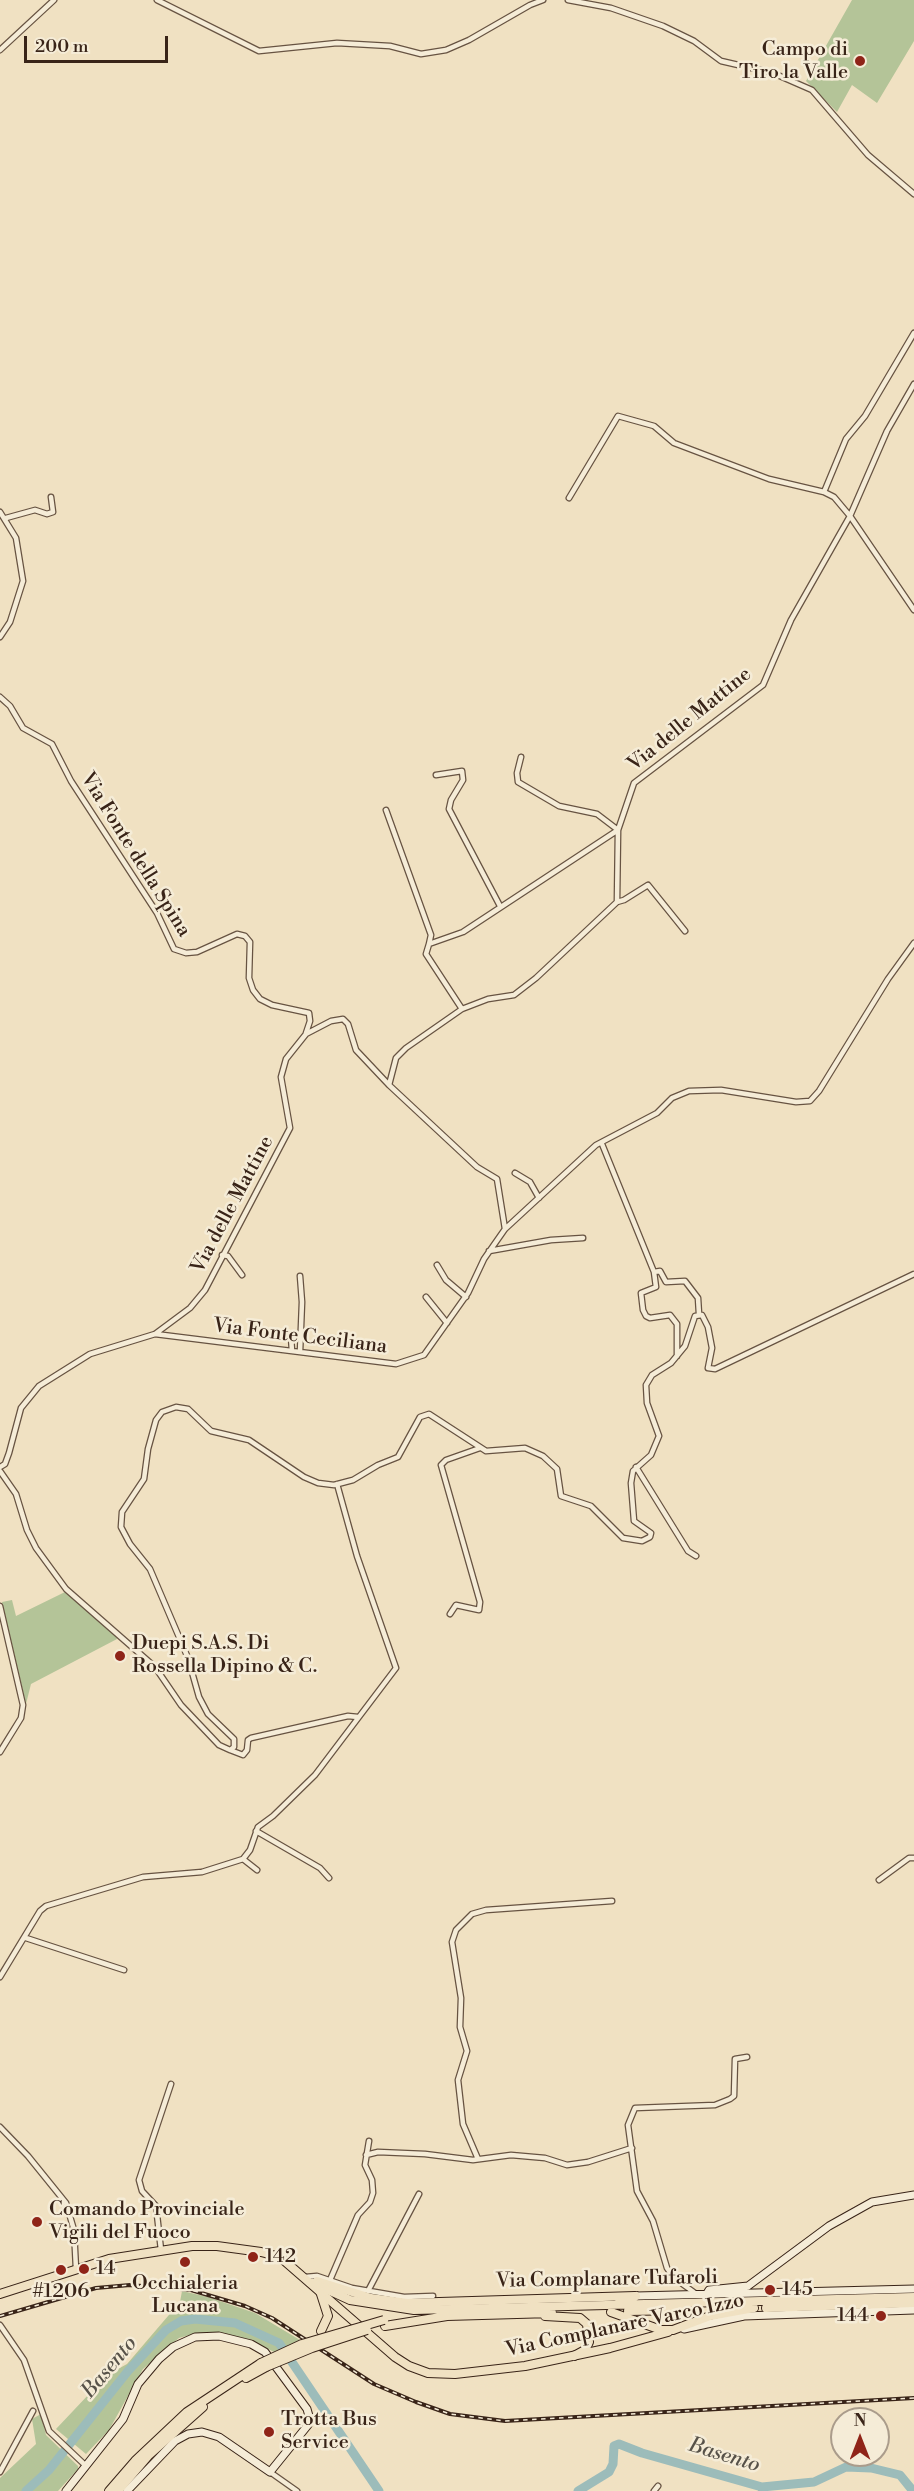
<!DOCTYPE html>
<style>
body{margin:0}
#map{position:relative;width:914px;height:2491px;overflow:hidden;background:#f0e1c2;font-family:"Libre Bodoni",serif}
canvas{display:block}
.north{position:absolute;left:830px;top:2407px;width:60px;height:60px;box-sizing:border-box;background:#f5ecd7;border:2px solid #aa9c8b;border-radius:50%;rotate:0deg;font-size:16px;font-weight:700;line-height:24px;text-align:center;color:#392418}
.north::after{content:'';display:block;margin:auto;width:21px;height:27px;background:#8f2418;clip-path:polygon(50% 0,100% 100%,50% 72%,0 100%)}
.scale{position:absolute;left:24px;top:36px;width:144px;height:27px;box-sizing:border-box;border:3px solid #392418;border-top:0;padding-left:8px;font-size:18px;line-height:21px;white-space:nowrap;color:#392418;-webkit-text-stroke:4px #f5ecd7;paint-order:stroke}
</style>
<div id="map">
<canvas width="914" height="2491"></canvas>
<div class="north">N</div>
<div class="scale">200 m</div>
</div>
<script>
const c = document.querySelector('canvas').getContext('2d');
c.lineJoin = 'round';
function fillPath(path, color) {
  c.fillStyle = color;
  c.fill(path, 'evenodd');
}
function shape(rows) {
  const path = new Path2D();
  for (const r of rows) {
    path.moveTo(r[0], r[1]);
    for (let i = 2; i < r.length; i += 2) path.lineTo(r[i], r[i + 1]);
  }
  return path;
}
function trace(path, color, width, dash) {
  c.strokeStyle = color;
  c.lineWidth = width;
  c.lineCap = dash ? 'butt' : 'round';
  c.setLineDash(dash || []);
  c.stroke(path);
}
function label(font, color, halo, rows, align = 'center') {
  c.font = font + ' "Libre Bodoni",serif';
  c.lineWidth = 5;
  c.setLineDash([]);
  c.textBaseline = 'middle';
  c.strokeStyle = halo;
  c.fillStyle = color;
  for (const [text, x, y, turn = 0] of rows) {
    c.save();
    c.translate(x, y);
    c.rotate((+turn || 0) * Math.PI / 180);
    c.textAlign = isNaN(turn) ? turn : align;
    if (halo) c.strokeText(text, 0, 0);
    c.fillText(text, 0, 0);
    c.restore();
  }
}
const green = shape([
 [852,0,914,0,914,41,877,103,852,85,837,112,806,81],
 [65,1592,115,1633,117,1639,31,1684,26,1704,2,1602,12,1600,16,1616],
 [182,2291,208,2297,255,2313,300,2340,274,2352,249,2339,213,2333,193,2334,179,2338,143,2369,109,2430,86,2454,56,2429,107,2375,127,2364,180,2302],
 [41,2414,46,2435,78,2466,78,2469,58,2491,0,2491,0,2478,36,2444,32,2419]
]);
const stream = shape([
 [759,2491,762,2487]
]);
const river = shape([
 [26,2491,49,2470,128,2371,166,2330,181,2321,195,2319,235,2323,279,2343,379,2491],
 [578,2491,609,2472,613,2464,614,2446,619,2444,642,2453,762,2487,814,2482,846,2467,871,2468,900,2475,913,2491]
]);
const street = shape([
 [157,0,259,51,337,43,390,46,421,54,446,50,469,40,530,5,543,0],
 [568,0,611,8,663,26,694,41,721,61,773,73,812,90,868,155,914,194],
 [0,50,54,0],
 [824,492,846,439,865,416,914,333],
 [569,498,618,416,654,426,674,443,769,479,824,492,834,497,850,516,914,610],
 [0,512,16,538,23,581,10,622,0,637],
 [6,518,35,510,47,514,53,512,51,497],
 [0,697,10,706,23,728,52,744,71,781,157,913,174,949,186,953,197,952,237,934,245,936,250,942,249,978,253,990,260,999,272,1005,309,1013,310,1021,306,1033],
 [436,775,462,771,463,780,451,800,449,809,500,906],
 [386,810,431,935,429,944],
 [617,902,624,900,648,885,685,931],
 [462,1009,426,954,429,944,463,932,618,830,597,814,559,806,518,782,517,773,521,757],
 [389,1085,477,1167,497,1179,505,1229],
 [602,1144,654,1272],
 [515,1173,530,1182,539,1198],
 [489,1251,551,1240,583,1238],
 [222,1255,228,1256,242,1275],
 [437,1265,446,1280,466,1297],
 [300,1276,302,1302,300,1352],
 [426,1297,447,1323],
 [155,1334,396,1364,424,1355,468,1293,484,1259,505,1229,596,1145,657,1113,672,1098,689,1091,721,1090,796,1102,810,1101,819,1091,888,979,914,943],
 [291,1337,292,1351],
 [677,1356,677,1324,670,1315,650,1318,646,1316,643,1310,641,1293,656,1287,654,1272,660,1271,666,1282,685,1281,698,1298,699,1314],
 [0,1467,5,1464,9,1453,21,1408,39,1386,90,1354,155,1334,190,1308,205,1290,290,1128,281,1077,286,1059,306,1034,331,1021,343,1019,348,1024,356,1050,389,1085,396,1058,406,1048,462,1009,488,999,514,995,536,978,617,902,618,830,634,783,763,685,791,620,850,516,887,431,914,384],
 [636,1467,688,1551,696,1556],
 [0,1471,16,1494,27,1530,36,1548,66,1589,155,1667,181,1705,219,1745,230,1750,234,1747,234,1739,208,1714,199,1697,188,1658,150,1569,130,1544,121,1527,122,1512,144,1479,148,1449,156,1420,162,1412,176,1407,188,1409,211,1431,249,1440,304,1477,318,1483,334,1485,353,1480,378,1465,398,1457,420,1417,429,1414,486,1451,525,1448,543,1456,557,1469,561,1496,591,1506,623,1538,642,1541,650,1537,651,1533,634,1521,631,1483,633,1471,651,1455,659,1436,647,1403,646,1385,652,1375,671,1363,685,1346,695,1316,702,1315,708,1327,712,1348,708,1368,715,1369,914,1274],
 [0,1606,23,1705,21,1718,0,1752],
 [450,1614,456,1605,479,1610,480,1602,441,1465,446,1460,480,1448],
 [230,1750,243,1755,247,1750,248,1740,251,1738,348,1716,358,1717],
 [256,1831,320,1868,329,1878],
 [243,1859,257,1870],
 [879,1880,909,1858,914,1858],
 [26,1938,124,1970],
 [0,1977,40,1911,46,1906,143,1877,202,1872,243,1859,250,1850,258,1827,273,1816,315,1775,396,1668,357,1556,337,1484],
 [0,2127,28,2156,66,2203,74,2230,76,2269],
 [366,2155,378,2152,425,2154,473,2160,511,2155,545,2158,567,2165,588,2162,632,2148],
 [478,2159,463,2124,458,2080,467,2051,460,2027,461,1998,452,1942,456,1930,472,1914,486,1910,612,1901],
 [161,2250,156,2206,142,2191,139,2180,171,2084],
 [305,2277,317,2276,352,2288,404,2297,433,2296],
 [330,2280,358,2215,370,2202,373,2193,372,2180,365,2165,369,2141],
 [368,2291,419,2194],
 [695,2293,674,2278,667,2268,653,2221,637,2191,628,2125,635,2108,715,2105,730,2099,734,2096,735,2059,747,2057],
 [0,2325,24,2360,49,2431,85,2465],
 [0,2472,33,2411],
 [270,2472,297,2491],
 [654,2491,658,2486]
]);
const secondary = shape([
 [706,2295,709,2290,748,2286,829,2226,872,2202,914,2195],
 [636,2296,914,2289],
 [684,2329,744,2316,914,2310],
 [66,2491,123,2419,138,2384,159,2359,173,2347,195,2337,219,2336,251,2344,265,2352,307,2409,309,2416,308,2425,270,2472,219,2437,202,2432,188,2434,175,2441,127,2491]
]);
const primary = shape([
 [317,2281,371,2298,407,2303,635,2296],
 [0,2294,109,2259,192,2246,217,2246,261,2252,280,2257,395,2357,409,2366,428,2373,455,2374,525,2366,610,2348,668,2332]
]);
const highway = shape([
 [313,2283,350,2300,414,2310,914,2297],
 [320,2291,328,2316,321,2331],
 [617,2304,636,2296],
 [766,2308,914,2303],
 [628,2311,687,2310],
 [611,2312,661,2330,673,2330,710,2316,754,2308],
 [545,2316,580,2318,587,2324,589,2342,585,2350,574,2356],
 [385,2326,447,2316,552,2313],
 [246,2378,266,2367],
 [109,2491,135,2461,187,2412,261,2363],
 [118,2491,149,2455,203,2407]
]);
const rail = shape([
 [0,2316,96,2288,130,2285,191,2290,245,2306,272,2318,374,2384,416,2402,450,2414,505,2421,914,2398]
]);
const highwayBridge = shape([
 [261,2363,302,2344,384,2320],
 [266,2367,312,2348,367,2330]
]);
const markers = [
 [860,61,6,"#8f2418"],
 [120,1656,6,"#8f2418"],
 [37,2222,6,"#8f2418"],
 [253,2257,6,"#8f2418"],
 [185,2262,6,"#8f2418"],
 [84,2269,6,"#8f2418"],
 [61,2270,6,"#8f2418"],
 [770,2290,6,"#8f2418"],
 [881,2316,6,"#8f2418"],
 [269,2432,6,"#8f2418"]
];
const poiNames = [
 ["Campo di",848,50,"right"],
 ["Tiro la Valle",848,73,"right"],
 ["Duepi S.A.S. Di",132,1644],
 ["Rossella Dipino & C.",132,1667],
 ["Comando Provinciale",49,2210],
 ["Vigili del Fuoco",49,2233],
 ["142",265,2257],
 ["14",96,2269],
 ["Occhialeria",185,2284,"center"],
 ["Lucana",185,2307,"center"],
 ["145",782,2290],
 ["#1206",61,2292,"center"],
 ["144",869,2316,"right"],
 ["Trotta Bus",281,2420],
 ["Service",281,2443]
];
const streetNames = [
 ["Via delle Mattine",690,720,-39],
 ["Via Fonte della Spina",135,855,58],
 ["Via delle Mattine",233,1205,-62],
 ["Via Fonte Ceciliana",300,1337,7],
 ["Via Complanare Tufaroli",607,2280,-1],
 ["Via Complanare Varco Izzo",625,2326,-12]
];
const waterNames = [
 ["Basento",110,2368,-50],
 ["Basento",724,2456,17]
];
fillPath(green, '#b4c498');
trace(stream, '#747f79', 1.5);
trace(river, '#9cbcba', 9);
trace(street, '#675342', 7);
trace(secondary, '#392418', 9);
trace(primary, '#392418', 10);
trace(highway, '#392418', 10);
trace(street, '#f5ecd7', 4.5);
trace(secondary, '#f5ecd7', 7);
trace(primary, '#f0e1c2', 8);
trace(highway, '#f0e1c2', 8);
trace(rail, '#392418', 4);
trace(rail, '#f5ecd7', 1.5, [4.5]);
trace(highwayBridge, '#392418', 10, []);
trace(highwayBridge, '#f0e1c2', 8);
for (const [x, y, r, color] of markers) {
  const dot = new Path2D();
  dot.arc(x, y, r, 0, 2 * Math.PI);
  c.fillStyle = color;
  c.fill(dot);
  trace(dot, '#f5ecd7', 2);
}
label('20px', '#392418', '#f5ecd7', poiNames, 'left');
label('20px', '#392418', '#f5ecd7', streetNames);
label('italic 21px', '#575249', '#f5ecd7', waterNames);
</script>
